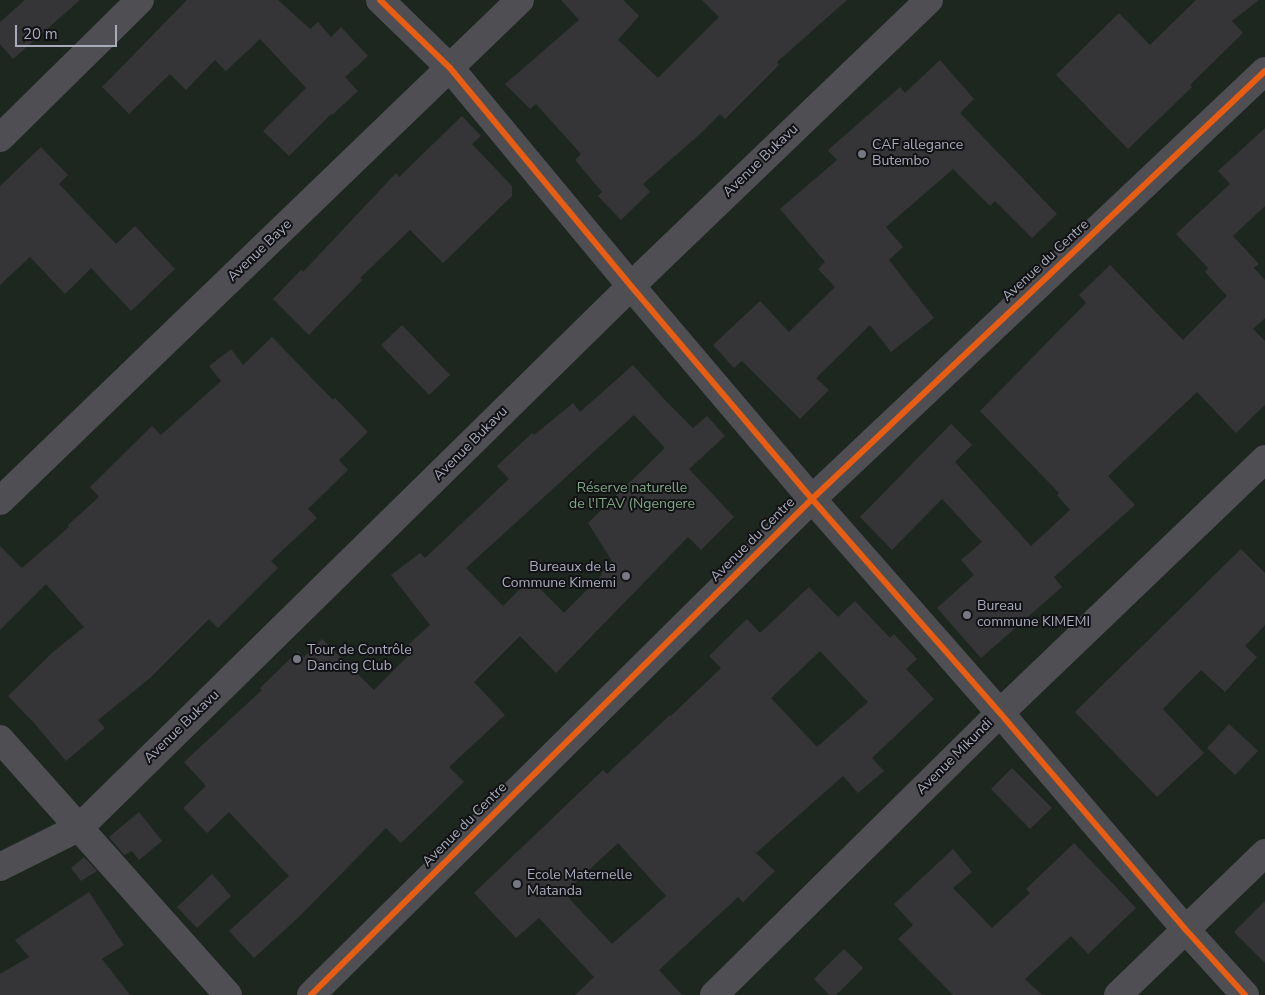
<!DOCTYPE html>
<meta charset="utf-8">
<style>
body{margin:0}
#map{position:relative;width:1265px;height:995px;overflow:hidden;background:#181819;font-family:"Nunito Sans",sans-serif}
canvas{display:block}
.scale{position:absolute;left:15px;top:25px;width:102px;height:22px;box-sizing:border-box;border:2px solid #a8abbb;border-top:0;padding-left:6px;font-size:15px;line-height:18px;white-space:nowrap;color:#a8abbb;-webkit-text-stroke:4px #121215;paint-order:stroke}
</style>
<div id="map">
<canvas width="1265" height="995"></canvas>
<div class="scale">20 m</div>
</div>
<script>
const c = document.querySelector('canvas').getContext('2d');
c.lineJoin = 'round';
function fillPath(path, color) {
  c.fillStyle = color;
  c.fill(path, 'evenodd');
}
function shape(rows) {
  const path = new Path2D();
  for (const r of rows) {
    path.moveTo(r[0], r[1]);
    for (let i = 2; i < r.length; i += 2) path.lineTo(r[i], r[i + 1]);
  }
  return path;
}
function trace(path, color, width, dash) {
  c.strokeStyle = color;
  c.lineWidth = width;
  c.lineCap = dash ? 'butt' : 'round';
  c.setLineDash(dash || []);
  c.stroke(path);
}
function label(font, color, halo, rows, align = 'center') {
  c.font = font + ' "Nunito Sans",sans-serif';
  c.lineWidth = 4;
  c.setLineDash([]);
  c.textBaseline = 'middle';
  c.strokeStyle = halo;
  c.fillStyle = color;
  for (const [text, x, y, turn = 0] of rows) {
    c.save();
    c.translate(x, y);
    c.rotate((+turn || 0) * Math.PI / 180);
    c.textAlign = isNaN(turn) ? turn : align;
    if (halo) c.strokeText(text, 0, 0);
    c.fillText(text, 0, 0);
    c.restore();
  }
}
const green = shape([
 [0,0,1265,0,1265,995,0,995]
]);
const building = shape([
 [25,0,80,0,13,59,0,44,0,22],
 [187,0,278,0,310,29,318,22,331,37,341,27,368,56,345,77,358,91,332,115,331,114,289,156,263,131,306,88,260,39,226,71,215,60,186,90,170,74,129,114,102,87],
 [561,0,623,0,639,16,618,40,658,78,719,17,702,0,847,0,777,62,779,65,725,119,720,114,700,134,643,184,650,192,621,220,598,196,602,192,575,160,581,154,536,104,530,109,505,84,579,20],
 [1196,0,1259,0,1232,21,1243,33,1190,85,1192,87,1128,149,1056,75,1119,13,1150,45],
 [940,60,974,99,960,113,1057,214,1032,238,995,201,990,206,953,169,886,227,903,247,889,260,934,318,891,352,870,325,816,378,829,390,800,419,742,361,734,368,713,345,760,301,789,332,835,287,818,269,825,262,780,209,837,160,828,150,900,87,905,93],
 [462,116,481,136,472,144,512,186,512,196,443,263,410,230,360,278,362,280,309,335,273,299,301,270,303,272,396,173,399,177],
 [1265,128,1265,206,1233,236,1259,264,1254,268,1265,280,1265,318,1253,329,1265,341,1265,405,1236,433,1197,392,1108,476,1135,505,1054,577,1062,587,981,658,937,608,974,575,961,560,982,542,942,499,892,550,860,517,951,424,972,445,955,462,1031,546,1070,510,1057,495,1059,493,980,411,1086,303,1079,295,1110,265,1183,340,1227,296,1205,272,1208,268,1176,234,1230,184,1218,171],
 [41,147,68,175,59,184,116,244,135,226,175,269,131,311,91,268,65,294,30,257,0,285,0,186],
 [402,325,450,375,429,395,381,345],
 [272,337,333,400,335,398,368,432,339,460,348,470,308,509,317,518,271,561,278,568,218,628,209,619,150,678,98,720,105,728,66,761,35,724,8,696,53,652,84,627,46,584,0,630,0,546,22,568,69,527,68,525,99,497,90,487,152,426,161,435,221,381,209,366,231,349,243,365],
 [633,365,663,398,693,428,707,416,725,436,689,469,734,517,701,550,688,537,556,673,520,636,474,682,505,715,449,767,464,782,401,843,386,828,301,915,254,958,229,931,289,876,229,812,207,833,183,808,206,786,184,762,262,690,260,688,298,651,304,657,322,639,374,690,413,651,408,645,430,625,391,575,420,553,425,558,509,479,497,466,532,433,534,435,573,403,580,412],
 [634,415,665,448,588,523,612,561,601,573,602,575,564,613,530,579,503,606,466,568],
 [1241,549,1265,573,1265,625,1245,646,1257,657,1225,692,1201,670,1163,709,1204,753,1157,797,1075,712],
 [809,587,838,617,855,601,890,638,894,634,917,659,906,669,934,699,872,758,884,771,858,793,843,776,756,853,775,871,743,902,738,897,659,970,682,995,575,995,594,977,539,918,516,938,474,893,603,770,607,774,670,715,671,716,721,668,709,656,747,619,760,633],
 [820,651,868,702,817,747,771,698],
 [618,843,666,896,612,944,564,893],
 [1229,724,1258,751,1235,775,1207,748],
 [1012,768,1052,808,1030,829,991,789],
 [139,812,162,841,139,860,132,851,124,855,109,837],
 [1074,843,1136,908,1088,954,1071,936,1025,979,1042,995,953,995,898,939,913,925,894,904,953,849,972,872,953,888,992,928,1030,893,1026,889],
 [84,857,97,871,81,881,71,868],
 [212,874,231,896,197,928,177,907],
 [89,892,124,945,102,959,130,995,0,995,0,974,29,957,15,940],
 [1265,901,1265,963,1234,932],
 [844,949,863,968,836,995,829,995,814,979]
]);
const minor = shape([
 [380,0,450,68,631,286,812,499,1000,713,1186,930,1245,995],
 [0,138,140,0],
 [0,501,520,0],
 [0,739,228,995],
 [0,867,80,827,631,286,929,0],
 [311,995,812,499,1265,71],
 [714,995,1000,713,1265,459],
 [1118,995,1265,853]
]);
const cycleway = shape([
 [380,0,450,68,631,286,812,499,1000,713,1186,930,1245,995],
 [311,995,812,499,1265,71]
]);
const markers = [
 [862,154,5,"#767882"],
 [626,576,5,"#767882"],
 [967,615,5,"#767882"],
 [297,659,5,"#767882"],
 [517,884,5,"#767882"]
];
const poiNames = [
 ["CAF allegance",872,146],
 ["Butembo",872,162],
 ["Bureaux de la",616,568,"right"],
 ["Commune Kimemi",616,584,"right"],
 ["Bureau",977,607],
 ["commune KIMEMI",977,623],
 ["Tour de Contrôle",307,651],
 ["Dancing Club",307,667],
 ["Ecole Maternelle",527,876],
 ["Matanda",527,892]
];
const streetNames = [
 ["Avenue Bukavu",761,161,-44],
 ["Avenue Baye",260,251,-44],
 ["Avenue du Centre",1046,261,-43],
 ["Avenue Bukavu",471,444,-45],
 ["Avenue du Centre",753,540,-45],
 ["Avenue Bukavu",182,727,-44],
 ["Avenue Mikundi",955,757,-45],
 ["Avenue du Centre",465,825,-45]
];
const parkNames = [
 ["Réserve naturelle",632,489],
 ["de l'ITAV (Ngengere",632,505]
];
fillPath(green, '#1e2620');
fillPath(building, '#353537');
trace(minor, '#4e4e53', 28);
trace(cycleway, '#e95d12', 6);
for (const [x, y, r, color] of markers) {
  const dot = new Path2D();
  dot.arc(x, y, r, 0, 2 * Math.PI);
  c.fillStyle = color;
  c.fill(dot);
  trace(dot, '#121215', 2);
}
label('14px', '#a8abbb', '#121215', poiNames, 'left');
label('14px', '#a8abbb', '#121215', streetNames);
label('14px', '#7ea786', '#121215', parkNames);
</script>
